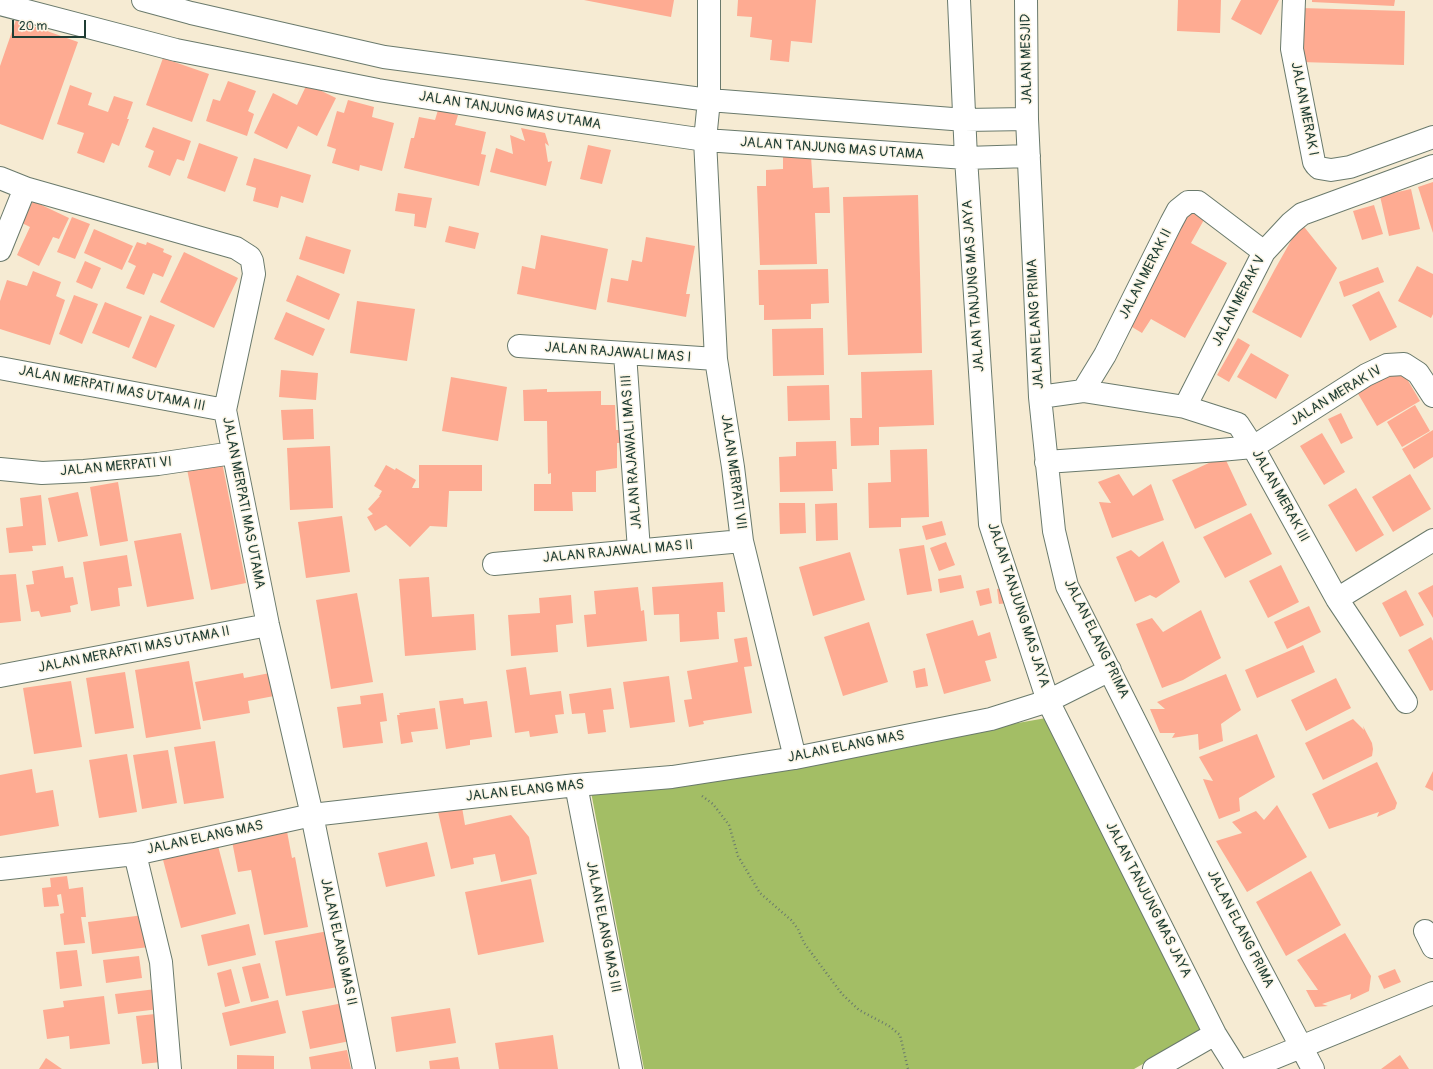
<!DOCTYPE html>
<style>
body{margin:0}
#map{position:relative;width:1433px;height:1069px;overflow:hidden;background:#f6ebd3;font-family:Pangolin,sans-serif}
canvas{display:block}
.scale{position:absolute;left:12px;top:20px;width:74px;height:18px;box-sizing:border-box;border:2px solid #1f3d34;border-top:0;padding-left:5px;font-size:12px;line-height:14px;white-space:nowrap;color:#1f3d34;-webkit-text-stroke:3px #fcf5e5;paint-order:stroke}
</style>
<div id="map">
<canvas width="1433" height="1069"></canvas>
<div class="scale">20 m</div>
</div>
<script>
const c = document.querySelector('canvas').getContext('2d');
c.lineJoin = 'round';
function fillPath(path, color) {
  c.fillStyle = color;
  c.fill(path, 'evenodd');
}
function shape(rows) {
  const path = new Path2D();
  for (const r of rows) {
    path.moveTo(r[0], r[1]);
    for (let i = 2; i < r.length; i += 2) path.lineTo(r[i], r[i + 1]);
  }
  return path;
}
function trace(path, color, width, dash) {
  c.strokeStyle = color;
  c.lineWidth = width;
  c.lineCap = dash ? 'butt' : 'round';
  c.setLineDash(dash || []);
  c.stroke(path);
}
function label(font, color, halo, rows, align = 'center') {
  c.font = font + ' Pangolin,sans-serif';
  c.lineWidth = 3;
  c.setLineDash([]);
  c.textBaseline = 'middle';
  c.strokeStyle = halo;
  c.fillStyle = color;
  for (const [text, x, y, turn = 0] of rows) {
    c.save();
    c.translate(x, y);
    c.rotate((+turn || 0) * Math.PI / 180);
    c.textAlign = isNaN(turn) ? turn : align;
    if (halo) c.strokeText(text, 0, 0);
    c.fillText(text, 0, 0);
    c.restore();
  }
}
const green = shape([
 [1046,718,1201,1031,1134,1069,644,1069,591,792,798,762]
]);
const building = shape([
 [584,0,674,0,671,17],
 [738,0,816,0,812,43,791,41,789,62,770,60,772,40,750,37,752,17,737,16],
 [1178,0,1221,0,1220,33,1177,31],
 [1241,0,1279,0,1261,35,1231,19],
 [1312,0,1395,0,1394,6,1312,2],
 [1301,8,1405,11,1404,65,1300,62],
 [16,20,78,42,43,140,0,124,0,66],
 [163,58,209,74,192,122,146,105],
 [228,81,256,91,248,111,254,114,247,136,206,121,213,99,220,101],
 [307,84,336,98,317,136,298,126,287,149,254,133,273,93,297,105],
 [70,85,92,93,88,105,108,112,114,96,133,102,127,119,129,119,119,146,112,143,104,163,77,153,84,133,57,124],
 [348,100,374,107,372,117,394,123,382,171,360,165,359,171,332,163,336,149,327,146,337,111,344,113],
 [438,110,458,115,455,125,486,132,481,154,486,155,479,186,404,168,411,138,414,138,419,117,435,120],
 [153,127,191,141,184,161,177,159,170,176,148,167,154,151,145,147],
 [521,128,545,133,549,146,545,143,548,162,552,161,546,186,490,172,496,148,513,154,510,135,525,141],
 [199,143,238,157,225,192,187,178],
 [588,145,611,150,602,184,580,179],
 [811,156,813,188,829,187,830,213,815,213,817,264,760,265,757,186,766,186,766,170,783,169,783,157],
 [254,158,311,175,303,203,281,196,278,208,253,201,256,188,246,185],
 [1433,182,1433,233,1418,187],
 [1411,189,1420,229,1389,236,1380,196],
 [398,193,432,198,426,228,414,226,415,214,395,211],
 [918,195,922,353,848,355,843,197],
 [33,201,69,218,59,239,53,237,39,266,17,255,30,227,22,223],
 [1374,205,1383,234,1362,240,1353,211],
 [1191,210,1205,218,1191,243,1227,263,1185,338,1151,319,1142,333,1127,324],
 [72,217,90,224,75,259,57,252],
 [1301,223,1337,268,1301,338,1252,312,1275,269],
 [449,226,479,233,475,249,445,242],
 [94,229,133,246,122,270,84,253],
 [541,235,608,249,596,310,517,294,522,266,535,269],
 [306,236,351,250,344,274,299,259],
 [646,237,695,246,686,294,690,294,686,317,607,302,611,278,628,281,632,260,642,262],
 [137,242,146,245,147,242,164,249,163,252,172,256,163,277,153,273,144,295,126,288,136,266,128,262],
 [184,252,238,278,214,328,160,302],
 [85,261,101,268,92,289,76,282],
 [1417,266,1433,274,1433,314,1431,318,1398,301],
 [1378,267,1384,282,1344,297,1339,282],
 [828,269,829,303,811,304,811,319,764,320,764,305,759,305,758,270],
 [33,271,61,282,56,296,65,300,50,345,0,329,0,301,7,280,27,286],
 [297,275,340,294,329,320,286,301],
 [1379,291,1397,327,1370,341,1352,305],
 [74,295,98,304,82,344,59,334],
 [357,301,415,309,407,361,350,353],
 [105,302,142,317,129,348,92,333],
 [286,312,325,329,313,356,274,339],
 [150,315,175,325,156,368,132,358],
 [823,328,824,375,773,376,772,329],
 [1238,338,1250,345,1229,382,1217,375],
 [1251,353,1289,375,1276,399,1237,377],
 [1400,367,1420,401,1377,426,1357,392],
 [281,370,318,373,316,400,279,397],
 [932,370,934,425,879,427,879,445,851,446,850,418,862,418,861,372],
 [451,377,507,387,498,441,442,431],
 [829,385,830,420,788,421,787,386],
 [547,389,547,392,601,391,601,405,615,405,616,430,620,430,620,443,617,443,617,468,596,471,596,492,572,492,573,511,534,511,534,484,551,484,551,473,548,474,547,421,524,421,523,390],
 [1415,405,1430,431,1402,447,1387,422],
 [313,409,314,439,283,440,281,410],
 [1341,413,1353,438,1341,444,1328,419],
 [1433,430,1433,457,1414,469,1402,449],
 [1322,433,1345,472,1324,485,1300,446],
 [836,441,837,469,832,469,833,491,780,492,779,457,796,456,796,442],
 [330,446,333,508,290,510,287,448],
 [927,449,929,517,901,518,901,527,869,528,868,483,891,482,890,450],
 [1224,456,1247,505,1195,529,1172,480],
 [221,457,246,583,211,590,186,464],
 [386,465,395,470,396,468,416,480,412,488,419,488,419,465,482,465,482,491,449,491,447,527,430,526,410,547,386,525,375,531,367,517,373,514,368,509,380,496,379,496,382,491,374,486],
 [1119,474,1133,496,1151,484,1164,520,1112,538,1099,502,1111,503,1098,482],
 [1410,474,1431,509,1393,532,1372,497],
 [118,482,128,541,100,546,90,487],
 [1356,488,1384,535,1356,552,1328,505],
 [78,492,88,536,58,542,48,498],
 [41,495,46,545,32,546,33,551,9,553,6,528,23,526,20,498],
 [779,503,805,503,806,533,780,534],
 [837,503,838,540,816,541,815,504],
 [1251,513,1272,554,1225,578,1203,537],
 [342,516,350,572,306,578,298,522],
 [942,521,946,535,926,540,922,526],
 [181,533,194,599,147,607,134,541],
 [1163,541,1180,582,1156,598,1150,595,1135,602,1116,557,1131,550,1139,557],
 [946,542,955,565,939,571,930,548],
 [924,545,932,591,907,595,899,549],
 [850,552,865,600,813,616,799,567],
 [127,555,132,586,118,588,120,606,91,611,83,562],
 [1281,565,1299,602,1268,618,1249,581],
 [63,566,65,578,73,577,78,604,70,606,71,612,41,617,39,611,31,612,26,585,34,584,32,571],
 [16,574,21,621,0,623,0,575],
 [961,575,964,588,940,593,938,579],
 [429,577,432,617,474,614,476,650,405,656,399,579],
 [723,582,725,612,717,612,719,639,680,642,679,614,654,615,652,587],
 [1433,585,1433,618,1418,593],
 [638,587,641,611,644,610,647,641,587,647,584,615,596,614,594,591],
 [989,588,992,603,980,606,976,591],
 [1006,588,1008,603,999,604,997,589],
 [1406,590,1424,625,1400,637,1382,603],
 [357,593,373,682,331,689,316,600],
 [571,595,573,623,556,625,558,652,511,656,508,615,540,613,539,598],
 [1309,606,1321,632,1287,649,1274,622],
 [1201,610,1221,658,1183,680,1162,688,1136,624,1152,618,1163,632],
 [973,620,978,636,990,632,997,658,985,661,991,681,944,694,926,634],
 [869,622,888,682,843,696,824,637],
 [747,637,752,666,744,667,752,713,703,721,704,724,689,727,684,700,692,699,687,671,738,662,734,639],
 [1431,637,1433,641,1433,690,1430,691,1408,650],
 [1303,645,1315,672,1257,698,1245,670],
 [189,661,201,729,146,738,135,670],
 [526,667,530,695,561,691,564,714,555,715,558,733,530,737,529,731,515,733,506,670],
 [925,668,928,686,916,688,913,671],
 [125,672,134,728,95,734,86,678],
 [243,673,244,678,270,673,274,696,248,701,250,713,203,721,195,682],
 [1226,674,1241,710,1221,724,1223,741,1199,750,1198,734,1172,738,1175,733,1160,733,1150,709,1165,709,1157,702],
 [669,676,675,722,630,728,623,682],
 [1336,678,1351,708,1306,731,1291,700],
 [71,681,82,747,34,754,23,688],
 [611,688,614,709,603,710,606,732,588,734,585,713,572,714,569,694],
 [383,693,387,721,380,722,383,743,343,748,337,707,361,704,360,696],
 [463,698,464,704,487,701,492,737,470,740,470,745,446,749,439,701],
 [435,708,438,729,411,732,413,742,401,744,397,715,400,715,399,713],
 [1353,719,1364,730,1363,726,1372,743,1373,749,1372,756,1323,780,1305,743],
 [1257,734,1275,777,1239,798,1240,811,1219,819,1203,779,1213,781,1199,757],
 [215,741,224,798,184,804,174,747],
 [168,750,177,803,142,809,133,755],
 [127,754,137,812,99,818,89,760],
 [1377,762,1397,803,1395,809,1377,817,1379,812,1329,829,1312,794],
 [32,769,36,793,53,790,59,826,0,836,0,775],
 [1433,771,1433,791,1425,787],
 [1277,805,1307,857,1247,892,1216,841,1242,833,1232,822,1256,811,1264,820],
 [462,807,465,825,511,815,529,837,537,874,501,882,495,854,473,858,474,864,451,869,438,812],
 [286,826,292,858,295,857,308,927,264,935,251,870,238,872,231,836],
 [217,842,236,914,181,928,162,856],
 [427,842,435,876,386,887,378,853],
 [1311,871,1341,925,1286,956,1256,902],
 [67,876,69,889,83,887,86,917,81,917,85,943,64,945,60,914,64,913,61,894,57,895,59,906,44,907,42,888,51,887,50,878],
 [531,879,544,942,478,955,465,892],
 [144,915,149,947,92,954,88,922],
 [249,924,256,955,208,966,201,935],
 [328,931,338,987,286,996,275,941],
 [1345,933,1371,976,1369,991,1350,1000,1351,994,1322,1004,1328,1006,1315,1007,1306,990,1318,990,1297,960],
 [77,950,82,986,60,989,56,952],
 [139,956,142,978,106,983,103,960],
 [260,963,269,998,251,1002,242,967],
 [231,969,240,1003,225,1007,217,973],
 [1395,969,1401,982,1384,989,1378,976],
 [156,989,159,1009,118,1014,115,994],
 [104,996,110,1044,70,1049,69,1036,47,1039,43,1010,64,1007,63,1001],
 [278,1000,286,1033,230,1046,222,1013],
 [343,1003,350,1041,310,1049,302,1011],
 [450,1008,456,1043,396,1052,391,1017],
 [155,1014,161,1062,142,1064,136,1016],
 [553,1035,558,1069,499,1069,495,1043],
 [347,1050,351,1069,311,1069,309,1057],
 [237,1055,274,1056,274,1069,237,1069],
 [1400,1055,1409,1069,1381,1069],
 [458,1057,460,1069,430,1069,429,1061],
 [46,1058,62,1069,39,1069]
]);
const path = shape([
 [702,796,713,804,729,825,738,856,760,893,791,920,798,929,804,943,842,994,859,1010,889,1026,900,1035,908,1069]
]);
const minor = shape([
 [143,0,191,13,384,57,709,100,965,120,1027,119],
 [709,0,709,100,705,140,716,359,733,467,742,541,795,758],
 [959,0,966,158,990,524,1048,701,1215,1034,1237,1069],
 [1026,0,1027,119,1040,397,1054,531,1067,586,1252,954,1313,1069],
 [1294,0,1292,49,1314,162,1316,165,1319,168,1331,170,1350,167,1433,137],
 [0,4,176,50,378,90,554,118,705,140,966,158,1029,156],
 [0,178,25,188,236,248,250,257,252,261,254,274,225,410,268,625,312,815,364,1069],
 [0,250,25,188],
 [519,346,716,359],
 [625,354,639,550],
 [0,368,225,410],
 [1083,391,1185,407,1238,424,1253,447,1337,599,1406,702],
 [1040,397,1083,391,1105,355,1171,223,1178,210,1188,202,1198,202,1264,252],
 [1185,407,1264,252,1291,223,1302,214,1433,166],
 [1046,462,1220,450,1253,447,1366,375,1387,365,1404,364,1418,373,1433,396],
 [0,469,42,473,84,471,158,464,233,453],
 [494,564,742,541],
 [1337,599,1433,540],
 [0,676,268,625],
 [576,785,631,1069],
 [135,854,161,962,170,1069],
 [0,869,135,854,312,815,576,785,672,777,795,758,991,719,1048,701,1110,670],
 [1425,931,1433,947],
 [1154,1069,1215,1034],
 [1247,1069,1433,993]
]);
const streetNames = [
 ["JALAN MESJID",1027,59,-91],
 ["JALAN MERAK I",1304,109,79],
 ["JALAN TANJUNG MAS UTAMA",510,111,9],
 ["JALAN TANJUNG MAS UTAMA",832,149,4],
 ["JALAN MERAK II",1146,274,-63],
 ["JALAN TANJUNG MAS JAYA",974,286,-94],
 ["JALAN MERAK V",1239,301,-63],
 ["JALAN ELANG PRIMA",1036,324,-93],
 ["JALAN RAJAWALI MAS I",618,353,4],
 ["JALAN MERPATI MAS UTAMA III",112,389,11],
 ["JALAN MERAK IV",1336,396,-31],
 ["JALAN RAJAWALI MAS III",632,452,-94],
 ["JALAN MERPATI VI",116,467,-5],
 ["JALAN MERPATI VII",733,472,82],
 ["JALAN MERAK III",1280,496,61],
 ["JALAN MERPATI MAS UTAMA",243,503,79],
 ["JALAN RAJAWALI MAS II",618,552,-5],
 ["JALAN TANJUNG MAS JAYA",1018,605,72],
 ["JALAN ELANG PRIMA",1096,639,64],
 ["JALAN MERAPATI MAS UTAMA II",134,650,-11],
 ["JALAN ELANG MAS",846,747,-11],
 ["JALAN ELANG MAS",525,791,-6],
 ["JALAN ELANG MAS",205,838,-12],
 ["JALAN TANJUNG MAS JAYA",1148,900,63],
 ["JALAN ELANG MAS III",603,927,79],
 ["JALAN ELANG PRIMA",1240,929,63],
 ["JALAN ELANG MAS II",338,942,78]
];
fillPath(green, '#a3be65');
fillPath(building, '#feab92');
trace(minor, '#6a7a6c', 24);
trace(path, '#6a7a6c', 2.5, [1, 3]);
trace(minor, '#fff', 22);
label('14px', '#1f3d34', '#fcf5e5', streetNames);
</script>
